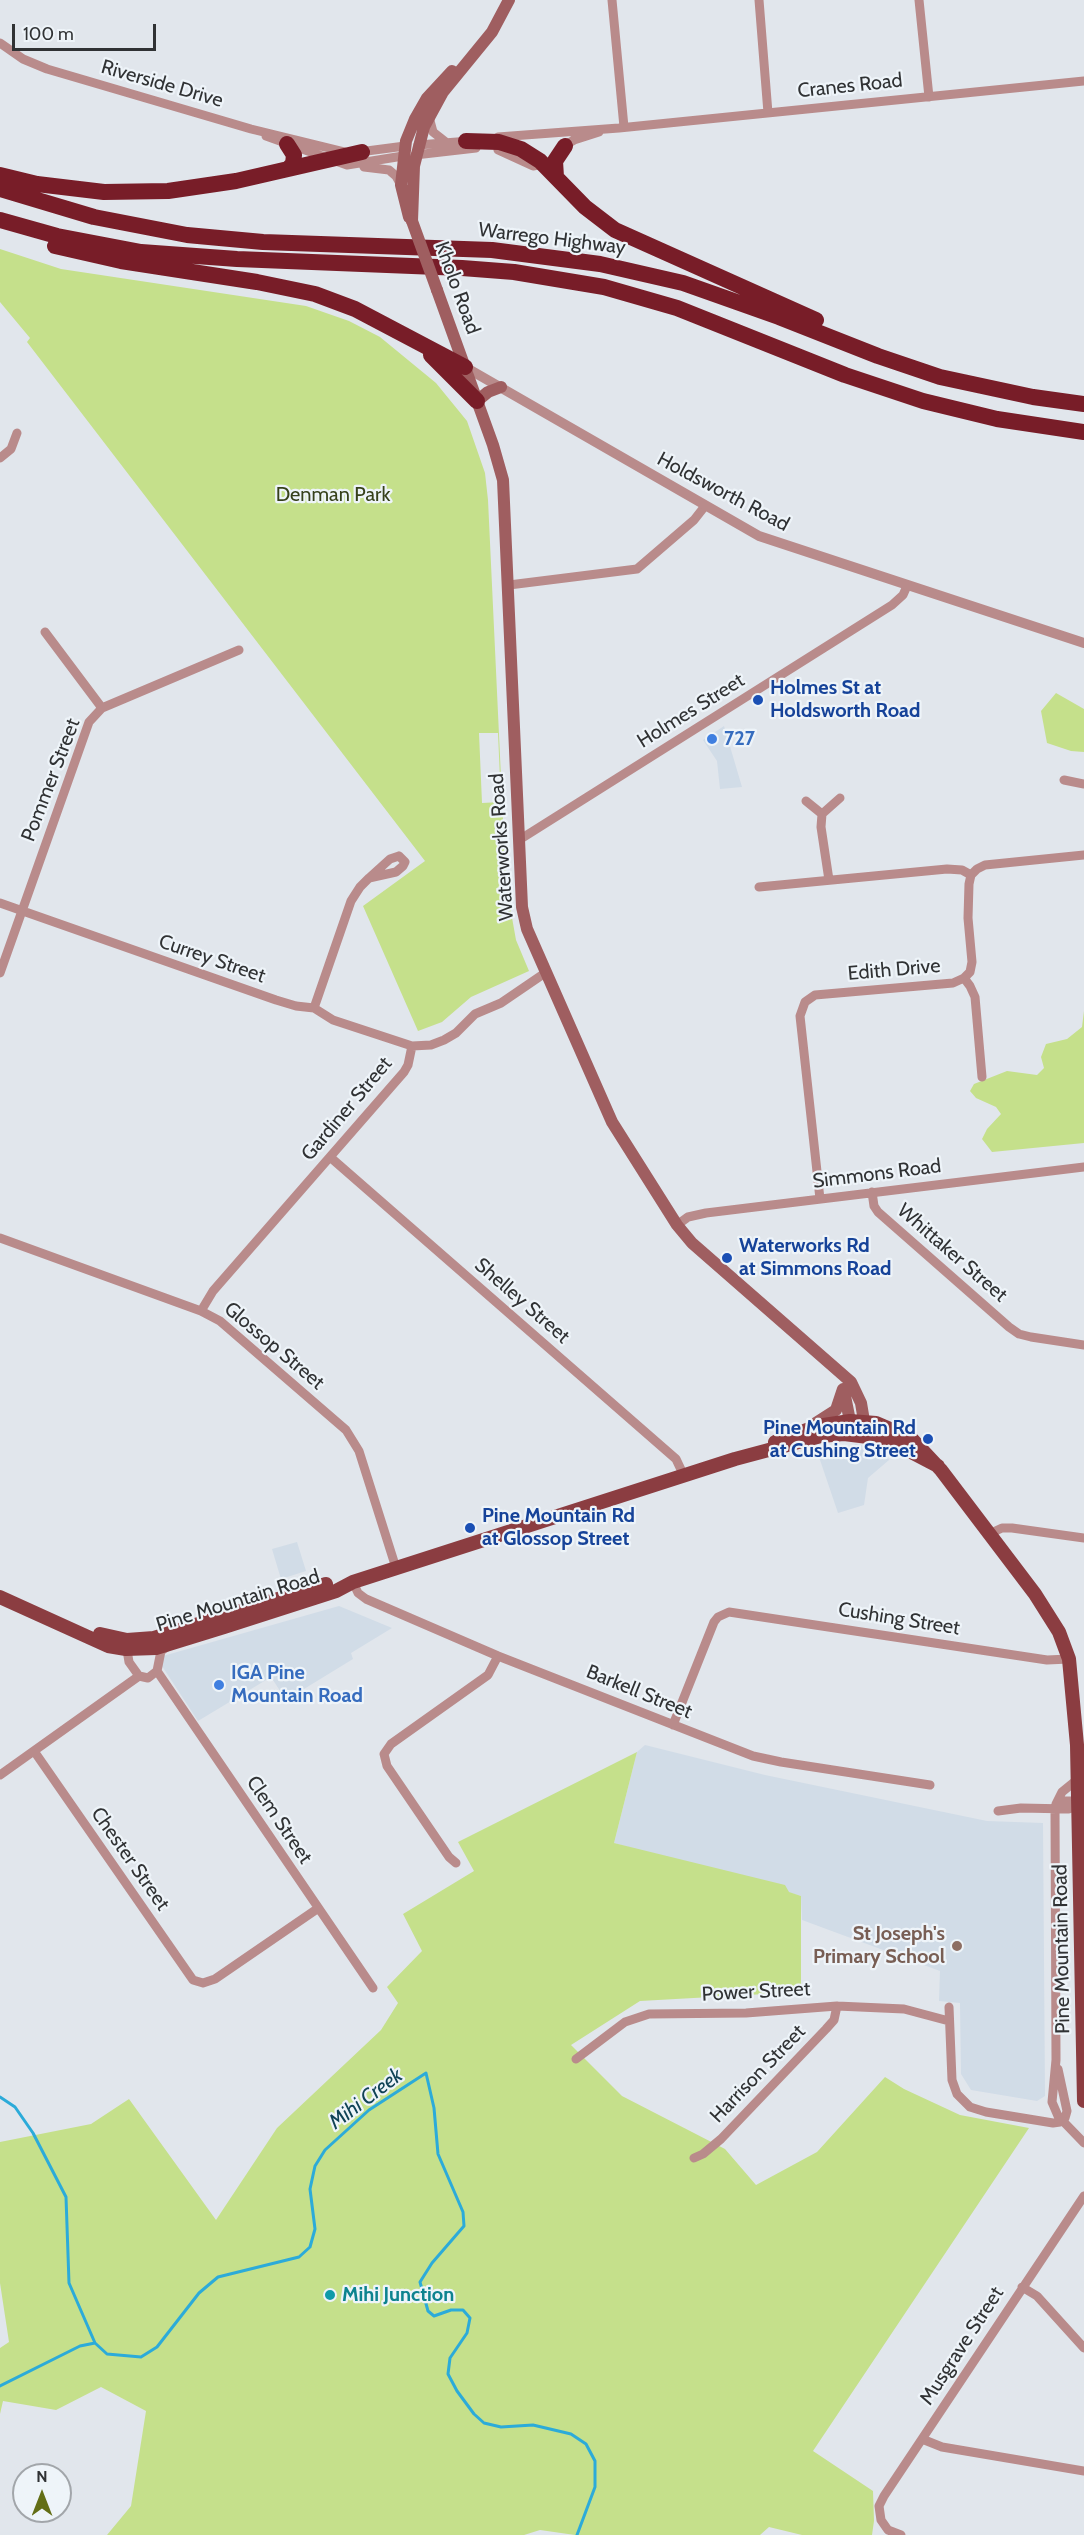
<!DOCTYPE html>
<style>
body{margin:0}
#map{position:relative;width:1084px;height:2535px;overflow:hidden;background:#e1e6ec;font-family:Cabin,sans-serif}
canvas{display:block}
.north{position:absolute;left:12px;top:2463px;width:60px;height:60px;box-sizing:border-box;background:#eef4f9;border:2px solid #a2a6aa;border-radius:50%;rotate:0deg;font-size:16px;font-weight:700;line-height:24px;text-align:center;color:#303234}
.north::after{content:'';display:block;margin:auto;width:21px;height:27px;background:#636e16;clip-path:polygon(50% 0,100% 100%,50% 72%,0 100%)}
.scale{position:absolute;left:12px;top:24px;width:144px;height:27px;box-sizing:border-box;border:3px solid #303234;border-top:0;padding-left:8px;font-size:18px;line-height:21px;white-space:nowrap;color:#303234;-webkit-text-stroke:4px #eef4f9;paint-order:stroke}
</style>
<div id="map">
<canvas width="1084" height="2535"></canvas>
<div class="north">N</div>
<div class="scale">100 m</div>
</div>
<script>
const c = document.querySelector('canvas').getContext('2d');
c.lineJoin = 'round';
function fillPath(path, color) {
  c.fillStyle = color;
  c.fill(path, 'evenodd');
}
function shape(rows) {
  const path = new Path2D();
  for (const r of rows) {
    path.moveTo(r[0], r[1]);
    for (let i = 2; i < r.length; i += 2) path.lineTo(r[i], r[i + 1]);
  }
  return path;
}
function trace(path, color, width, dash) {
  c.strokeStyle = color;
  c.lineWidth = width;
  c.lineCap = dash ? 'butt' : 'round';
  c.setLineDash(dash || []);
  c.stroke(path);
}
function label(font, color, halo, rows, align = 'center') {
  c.font = font + ' Cabin,sans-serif';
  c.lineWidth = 4.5;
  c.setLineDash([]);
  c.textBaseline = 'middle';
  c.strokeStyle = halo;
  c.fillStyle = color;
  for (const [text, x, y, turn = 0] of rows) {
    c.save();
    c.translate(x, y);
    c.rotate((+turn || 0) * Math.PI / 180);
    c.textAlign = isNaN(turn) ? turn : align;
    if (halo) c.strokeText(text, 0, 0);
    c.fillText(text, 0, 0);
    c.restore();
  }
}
const built = shape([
 [724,726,742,787,720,789,717,761,703,740],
 [856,1444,885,1452,889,1460,868,1478,864,1505,838,1513,819,1457],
 [297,1542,306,1571,281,1579,272,1549],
 [339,1606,392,1628,351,1653,353,1659,286,1700,271,1677,198,1721,160,1663,163,1656],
 [645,1745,765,1775,987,1821,1043,1823,1045,2096,1037,2101,971,2090,961,2074,960,2003,939,2001,940,1971,802,1920,801,1896,614,1843,637,1752]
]);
const green = shape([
 [0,249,61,269,306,306,349,321,380,337,436,383,467,421,485,473,488,500,506,884,516,940,529,971,471,997,442,1022,418,1031,363,906,425,861,27,342,30,338,0,302],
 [498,733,501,802,482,803,479,733],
 [1056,693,1084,709,1084,752,1071,751,1047,743,1041,711],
 [1084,1011,1084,1143,992,1152,982,1139,987,1129,1001,1114,996,1107,976,1098,970,1091,974,1084,1007,1071,1037,1075,1044,1068,1041,1057,1046,1044,1067,1039,1082,1027],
 [637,1752,614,1843,785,1885,789,1892,801,1896,801,1992,640,2001,571,2045,622,2096,725,2149,756,2185,817,2152,885,2077,904,2089,960,2115,1029,2128,813,2451,873,2491,874,2521,872,2535,802,2535,769,2527,760,2535,575,2535,540,2530,524,2535,107,2535,131,2506,146,2411,101,2387,56,2410,3,2401,0,2414,0,2348,9,2342,0,2283,0,2142,91,2124,129,2099,216,2220,277,2128,381,2030,398,2003,387,1987,422,1951,403,1914,474,1871,458,1842]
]);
const stream = shape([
 [0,2097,15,2107,33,2133,66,2197,69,2283,95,2343,107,2354,141,2357,157,2347,199,2293,218,2277,299,2257,310,2247,315,2229,310,2189,315,2166,325,2150,369,2110,426,2073,434,2108,438,2154,463,2212,464,2226,432,2263,420,2282,428,2311,434,2316,451,2310,463,2310,470,2318,467,2333,450,2358,448,2374,457,2391,474,2414,484,2423,501,2427,533,2425,571,2434,586,2444,595,2461,595,2487,577,2535],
 [0,2386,80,2346,95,2343]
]);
const minor = shape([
 [612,0,624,127],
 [759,0,768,113],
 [919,0,929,97],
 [0,43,23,59,47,69,251,129,345,152],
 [429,117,433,132,447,143],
 [266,136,347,165,403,156],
 [498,137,619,128,1084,81],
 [418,145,470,141],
 [562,147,574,140,599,132],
 [498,150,533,166,543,164],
 [359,152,405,146],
 [415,155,476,148],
 [364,167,389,170,396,176,401,185],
 [0,458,11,449,17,433],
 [509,585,637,569,694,520,705,506],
 [45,632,102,708],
 [1064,780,1084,784],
 [806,801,822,814,840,798],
 [822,814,821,827,829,880],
 [519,840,892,605,903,595,907,586],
 [399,856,405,862,403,866,396,872,369,878,390,859,399,856],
 [759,887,947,869,962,870,971,875],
 [0,903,276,1000,296,1006,314,1008,333,1020,412,1046],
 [0,973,89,722,102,708,239,650],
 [964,978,970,986,975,997,982,1077],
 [314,1008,351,901,360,887,369,878],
 [330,1157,676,1459,684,1476],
 [872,1192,874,1206,878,1212,1009,1327,1019,1334,1031,1337,1084,1345],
 [820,1199,800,1016,805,1002,815,995,953,983,964,978,970,972,972,962,968,918,969,884,971,875,977,869,985,865,1084,855],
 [677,1225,688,1217,706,1213,1084,1167],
 [0,1238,201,1311,220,1321,346,1430,359,1451,396,1568],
 [201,1311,213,1291,404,1072,408,1065,412,1046,431,1045,444,1040,456,1033,475,1014,501,1003,545,973],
 [989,1534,1002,1528,1012,1528,1084,1538],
 [353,1582,358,1593,366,1599,498,1656,753,1756,781,1762,930,1785],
 [126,1644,129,1662,139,1676,148,1678,157,1671,161,1651,168,1646],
 [157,1671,373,1988],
 [673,1725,714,1622,718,1617,729,1612,1047,1660,1069,1659],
 [34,1751,193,1980,203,1983,215,1979,317,1909],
 [0,1775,139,1676],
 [1056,1804,1062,1792,1078,1779],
 [1082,1805,1072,1801,1061,1801,1055,1809,1056,2060,1052,2102,1058,2116,1084,2143],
 [998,1811,1021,1808,1069,1809,1079,1804],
 [456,1863,449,1857,387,1766,384,1754,391,1744,488,1675,498,1656],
 [949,2007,952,2080,957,2094,970,2107,986,2112,1053,2123,1060,2122,1065,2118,1067,2111,1058,2069],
 [576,2059,625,2022,649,2014,746,2013,837,2006,904,2009,949,2021],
 [694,2158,703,2154,721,2139,826,2029,834,2020,837,2006],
 [1022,2287,1037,2296,1084,2348],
 [922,2439,942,2447,1084,2471],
 [901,2535,888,2530,881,2520,879,2506,884,2496,1084,2196]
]);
const tertiary = shape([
 [465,367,759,536,1084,643]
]);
const secondary = shape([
 [409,217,401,185,406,141,415,119,427,98,452,71],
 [412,221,414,166,424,127,443,92,492,32,509,0],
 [437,290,493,445,503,480,522,907,527,929,612,1122,677,1225,692,1243,851,1382,861,1403,864,1421],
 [477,401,488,392,501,387],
 [844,1391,850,1421],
 [811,1426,836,1410,843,1389]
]);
const primary = shape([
 [775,1442,817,1426,850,1421,876,1423,911,1438,941,1470,1035,1594,1059,1632,1069,1659,1077,1745,1084,2101],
 [0,1597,108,1646,126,1649,156,1648,224,1627,336,1591,353,1582,735,1459,821,1436,844,1434,876,1438,894,1443,938,1466],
 [100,1634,127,1640,154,1638,326,1584]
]);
const motorway = shape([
 [466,141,499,142,521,149,540,161,585,207,615,230,816,320],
 [287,144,294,155,293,164,289,168],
 [0,175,37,184,104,192,168,191,236,181,362,152],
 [556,177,555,161,565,146],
 [0,189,94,217,187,235,263,242,492,250,600,264,683,283,779,317,878,356,940,377,1033,397,1084,404],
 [0,220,57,236,141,252,237,259,462,268,514,272,604,287,677,308,845,375,923,401,997,419,1084,432],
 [55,246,121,261,257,282,315,294,355,309,465,367],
 [431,355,477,401]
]);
const secondaryBridge = shape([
 [412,221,437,290]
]);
const markers = [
 [758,700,6,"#1a4fb4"],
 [712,739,6,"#3f7fe0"],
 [727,1258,6,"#1a4fb4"],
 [928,1439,6,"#1a4fb4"],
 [470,1528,6,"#1a4fb4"],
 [219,1685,6,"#3f7fe0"],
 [957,1946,6,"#8d6e63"],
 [330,2295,6,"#0f9aa8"]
];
const streetNames = [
 ["Riverside Drive",162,84,16],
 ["Cranes Road",850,86,-6],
 ["Warrego Highway",552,239,7],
 ["Kholo Road",457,288,70],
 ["Holdsworth Road",723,492,28],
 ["Holmes Street",691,711,-32],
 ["Pommer Street",51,780,-69],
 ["Waterworks Road",502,847,-94],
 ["Currey Street",212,959,19],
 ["Edith Drive",894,970,-5],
 ["Gardiner Street",347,1109,-50],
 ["Simmons Road",877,1174,-7],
 ["Whittaker Street",952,1253,41],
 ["Shelley Street",522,1301,41],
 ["Glossop Street",274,1346,40],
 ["Pine Mountain Road",238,1601,-17],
 ["Cushing Street",899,1619,9],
 ["Barkell Street",639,1692,22],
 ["Clem Street",279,1820,56],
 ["Chester Street",130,1859,55],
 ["Pine Mountain Road",1062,1949,-91],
 ["Power Street",756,1992,-3],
 ["Harrison Street",758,2074,-46],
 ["Musgrave Street",962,2346,-57]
];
const parkNames = [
 ["Denman Park",333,495]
];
const transitNames = [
 ["Holmes St at",770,688],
 ["Holdsworth Road",770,711],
 ["Waterworks Rd",739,1246],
 ["at Simmons Road",739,1269],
 ["Pine Mountain Rd",916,1428,"right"],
 ["at Cushing Street",916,1451,"right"],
 ["Pine Mountain Rd",482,1516],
 ["at Glossop Street",482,1539]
];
const shopNames = [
 ["727",724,739],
 ["IGA Pine",231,1673],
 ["Mountain Road",231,1696]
];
const educationNames = [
 ["St Joseph's",945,1934],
 ["Primary School",945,1957]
];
const cultureNames = [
 ["Mihi Junction",342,2295]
];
const waterNames = [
 ["Mihi Creek",366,2099,-37]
];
fillPath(built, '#d1dce7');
fillPath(green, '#c5e08b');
trace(stream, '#2cabd9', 3);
trace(minor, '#b98b8b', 9);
trace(tertiary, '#b98b8b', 10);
trace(secondary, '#9f5e60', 12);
trace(primary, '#8b3d41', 14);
trace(motorway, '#781d28', 16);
trace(secondaryBridge, '#9f5e60', 12);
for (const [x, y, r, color] of markers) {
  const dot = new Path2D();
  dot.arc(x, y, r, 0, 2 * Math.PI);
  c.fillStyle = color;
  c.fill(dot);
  trace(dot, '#eef4f9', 2);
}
label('20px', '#303234', '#eef4f9', streetNames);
label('20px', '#36411a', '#eef4f9', parkNames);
label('bold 20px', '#164399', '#eef4f9', transitNames, 'left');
label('bold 20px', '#366cbe', '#eef4f9', shopNames, 'left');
label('bold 20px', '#785e54', '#eef4f9', educationNames, 'right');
label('bold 20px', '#0d838f', '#eef4f9', cultureNames, 'left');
label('italic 21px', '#104356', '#eef4f9', waterNames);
</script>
